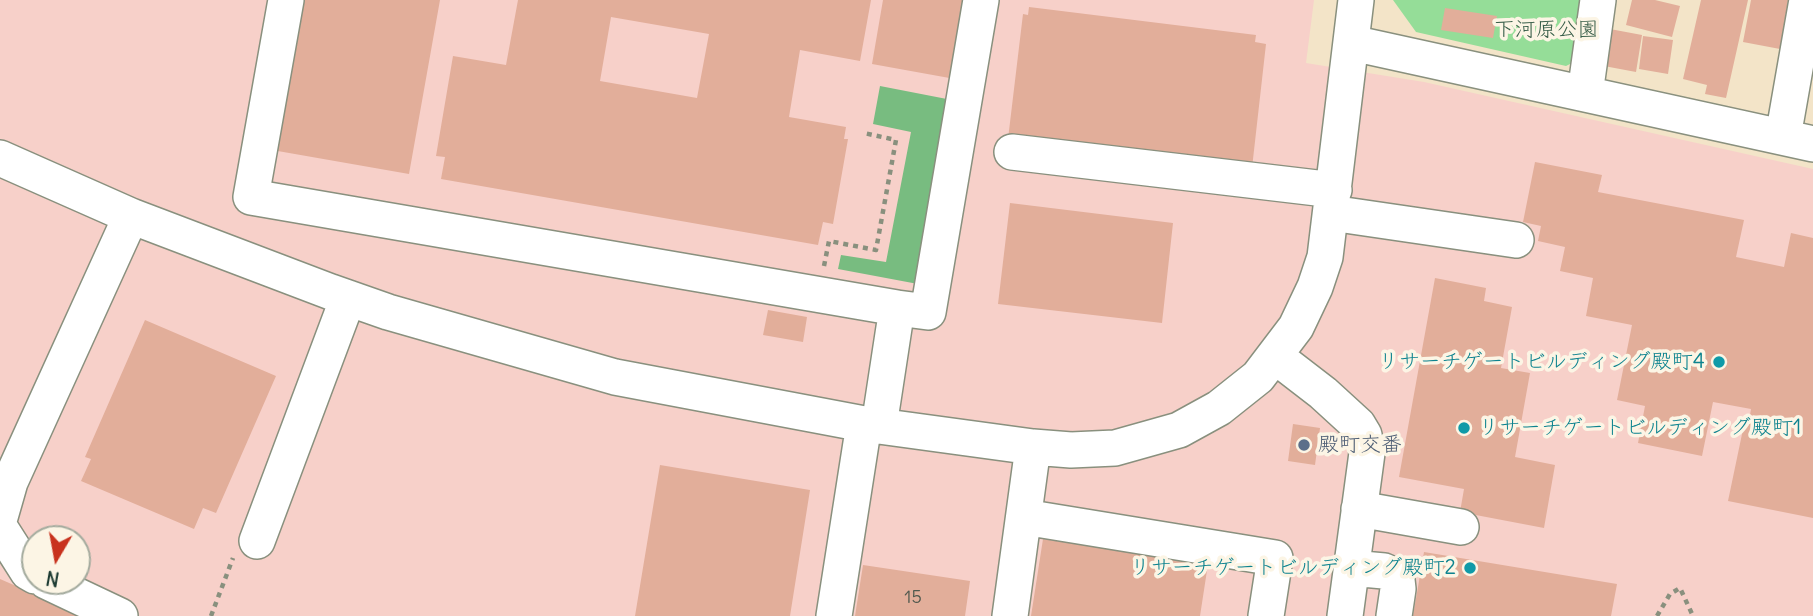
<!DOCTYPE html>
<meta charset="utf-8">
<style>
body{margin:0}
#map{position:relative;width:1813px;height:616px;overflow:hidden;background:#f3e4c8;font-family:Delius,sans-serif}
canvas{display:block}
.north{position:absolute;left:21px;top:525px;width:70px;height:70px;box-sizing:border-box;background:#fcf5e5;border:2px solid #a4ab9e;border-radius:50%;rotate:190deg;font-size:19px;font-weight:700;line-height:28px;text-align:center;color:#1f3d34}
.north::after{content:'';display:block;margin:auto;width:24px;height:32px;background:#c8321e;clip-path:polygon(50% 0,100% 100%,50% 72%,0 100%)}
</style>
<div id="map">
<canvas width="1813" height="616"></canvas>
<div class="north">N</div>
</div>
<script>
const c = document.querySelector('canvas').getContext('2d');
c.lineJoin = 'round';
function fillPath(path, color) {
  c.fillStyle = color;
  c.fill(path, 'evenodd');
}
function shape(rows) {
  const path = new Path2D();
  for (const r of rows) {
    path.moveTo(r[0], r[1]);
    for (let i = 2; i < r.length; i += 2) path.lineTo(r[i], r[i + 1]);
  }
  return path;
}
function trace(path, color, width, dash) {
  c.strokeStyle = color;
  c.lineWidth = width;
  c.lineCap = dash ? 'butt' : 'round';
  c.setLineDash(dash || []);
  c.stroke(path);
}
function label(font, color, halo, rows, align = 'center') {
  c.font = font + ' Delius,"Klee One",sans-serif';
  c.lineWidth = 7;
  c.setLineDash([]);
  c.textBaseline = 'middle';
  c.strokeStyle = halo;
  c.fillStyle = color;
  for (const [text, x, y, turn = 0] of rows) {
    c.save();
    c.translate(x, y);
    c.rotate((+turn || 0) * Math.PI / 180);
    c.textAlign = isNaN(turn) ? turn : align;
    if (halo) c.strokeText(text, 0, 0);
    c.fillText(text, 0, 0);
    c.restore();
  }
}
const built = shape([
 [0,0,1314,0,1306,63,1424,82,1813,169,1813,616,0,616],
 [35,539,77,539,77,581,35,581]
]);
const green = shape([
 [1393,0,1585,0,1576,61,1566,66,1416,32]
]);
const forest = shape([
 [880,86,952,100,918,284,838,269,841,255,886,262,911,132,873,124]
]);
const building = shape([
 [298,0,440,0,409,174,272,150],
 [518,0,871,0,860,61,800,50,789,117,846,127,844,139,848,139,833,224,823,222,818,245,441,179,445,157,436,156,453,56,506,65],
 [611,17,709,34,697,98,600,81],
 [883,0,969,0,955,79,872,64],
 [1632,0,1655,0,1680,6,1672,37,1626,25],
 [1701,0,1748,0,1726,98,1705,94,1707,85,1683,79],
 [1751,0,1788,0,1780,49,1743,42],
 [1029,7,1256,35,1255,42,1266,44,1252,168,1008,139,1023,14,1028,15],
 [1445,8,1497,16,1493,38,1441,30],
 [1610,29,1642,35,1636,72,1604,66],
 [1643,36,1673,40,1668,74,1639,69],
 [1535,162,1602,175,1598,192,1744,220,1736,257,1784,267,1791,233,1813,238,1813,518,1728,501,1746,415,1750,415,1751,409,1713,402,1702,456,1638,443,1645,406,1617,400,1632,325,1586,316,1593,278,1560,271,1565,247,1538,241,1541,226,1523,222],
 [1010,203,1173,223,1162,323,998,304],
 [1435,278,1486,288,1484,301,1512,307,1501,368,1530,373,1515,457,1555,465,1544,528,1460,512,1464,489,1399,477],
 [768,310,807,317,803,342,763,335],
 [145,320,276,376,216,513,203,508,194,529,81,481,91,459,85,457],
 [1293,424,1320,428,1315,465,1288,461],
 [660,465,810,490,790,616,635,616],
 [1043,539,1097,547,1098,539,1208,564,1200,616,1031,616],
 [1424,552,1617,584,1611,616,1413,616],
 [863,565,970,581,965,616,855,616],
 [0,579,85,616,0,616]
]);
const path = shape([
 [824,266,829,241,876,250,896,140,864,133],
 [211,616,233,558],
 [1657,616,1670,594,1680,588,1693,616]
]);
const minor = shape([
 [286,0,251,197,897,308,879,426],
 [1352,43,1813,144],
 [1585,94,1598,0],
 [1783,137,1807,0],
 [1012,152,1334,190],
 [0,158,131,216,331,292,388,312,615,377,864,424,1033,447,1071,450,1115,448,1179,430,1219,408,1258,377,1296,327,1315,287,1325,257,1356,0],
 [1331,213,1516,240],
 [897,308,928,312,981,0],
 [1275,356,1323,393,1358,425,1364,435,1367,453,1345,616],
 [1359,509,1461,527],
 [0,517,10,482,131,216],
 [1024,517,1275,558,1266,616],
 [0,528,28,572,35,576],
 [257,541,348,298],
 [1351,568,1384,571,1393,575,1397,580,1398,589,1394,616],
 [46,581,120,616],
 [834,616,864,424],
 [1010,616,1033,447]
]);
const markers = [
 [1719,362,7,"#0f9aa8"],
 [1464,428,7,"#0f9aa8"],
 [1304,445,7,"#5c6f8a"],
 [1470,568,7,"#0f9aa8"]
];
const numberNames = [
 ["15",913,598]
];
const parkNames = [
 ["下河原公園",1546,30]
];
const cultureNames = [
 ["リサーチゲートビルディング殿町4",1705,362],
 ["リサーチゲートビルディング殿町1",1478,428,"left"],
 ["リサーチゲートビルディング殿町2",1456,568]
];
const serviceNames = [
 ["殿町交番",1318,445]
];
fillPath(built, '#f7d0c9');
fillPath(green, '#95dd98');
fillPath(forest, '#78bc80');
fillPath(building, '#e2ae9a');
trace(minor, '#89907e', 38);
trace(path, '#89907e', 4.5, [5, 5]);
trace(minor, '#fff', 35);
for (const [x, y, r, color] of markers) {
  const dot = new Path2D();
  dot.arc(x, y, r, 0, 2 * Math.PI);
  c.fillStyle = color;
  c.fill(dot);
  trace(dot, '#fcf5e5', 2.5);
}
label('18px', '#50594e', null, numberNames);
label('21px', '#375d48', '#fcf5e5', parkNames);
label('21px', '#0d838f', '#fcf5e5', cultureNames, 'right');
label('21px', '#4e5e75', '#fcf5e5', serviceNames, 'left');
</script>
